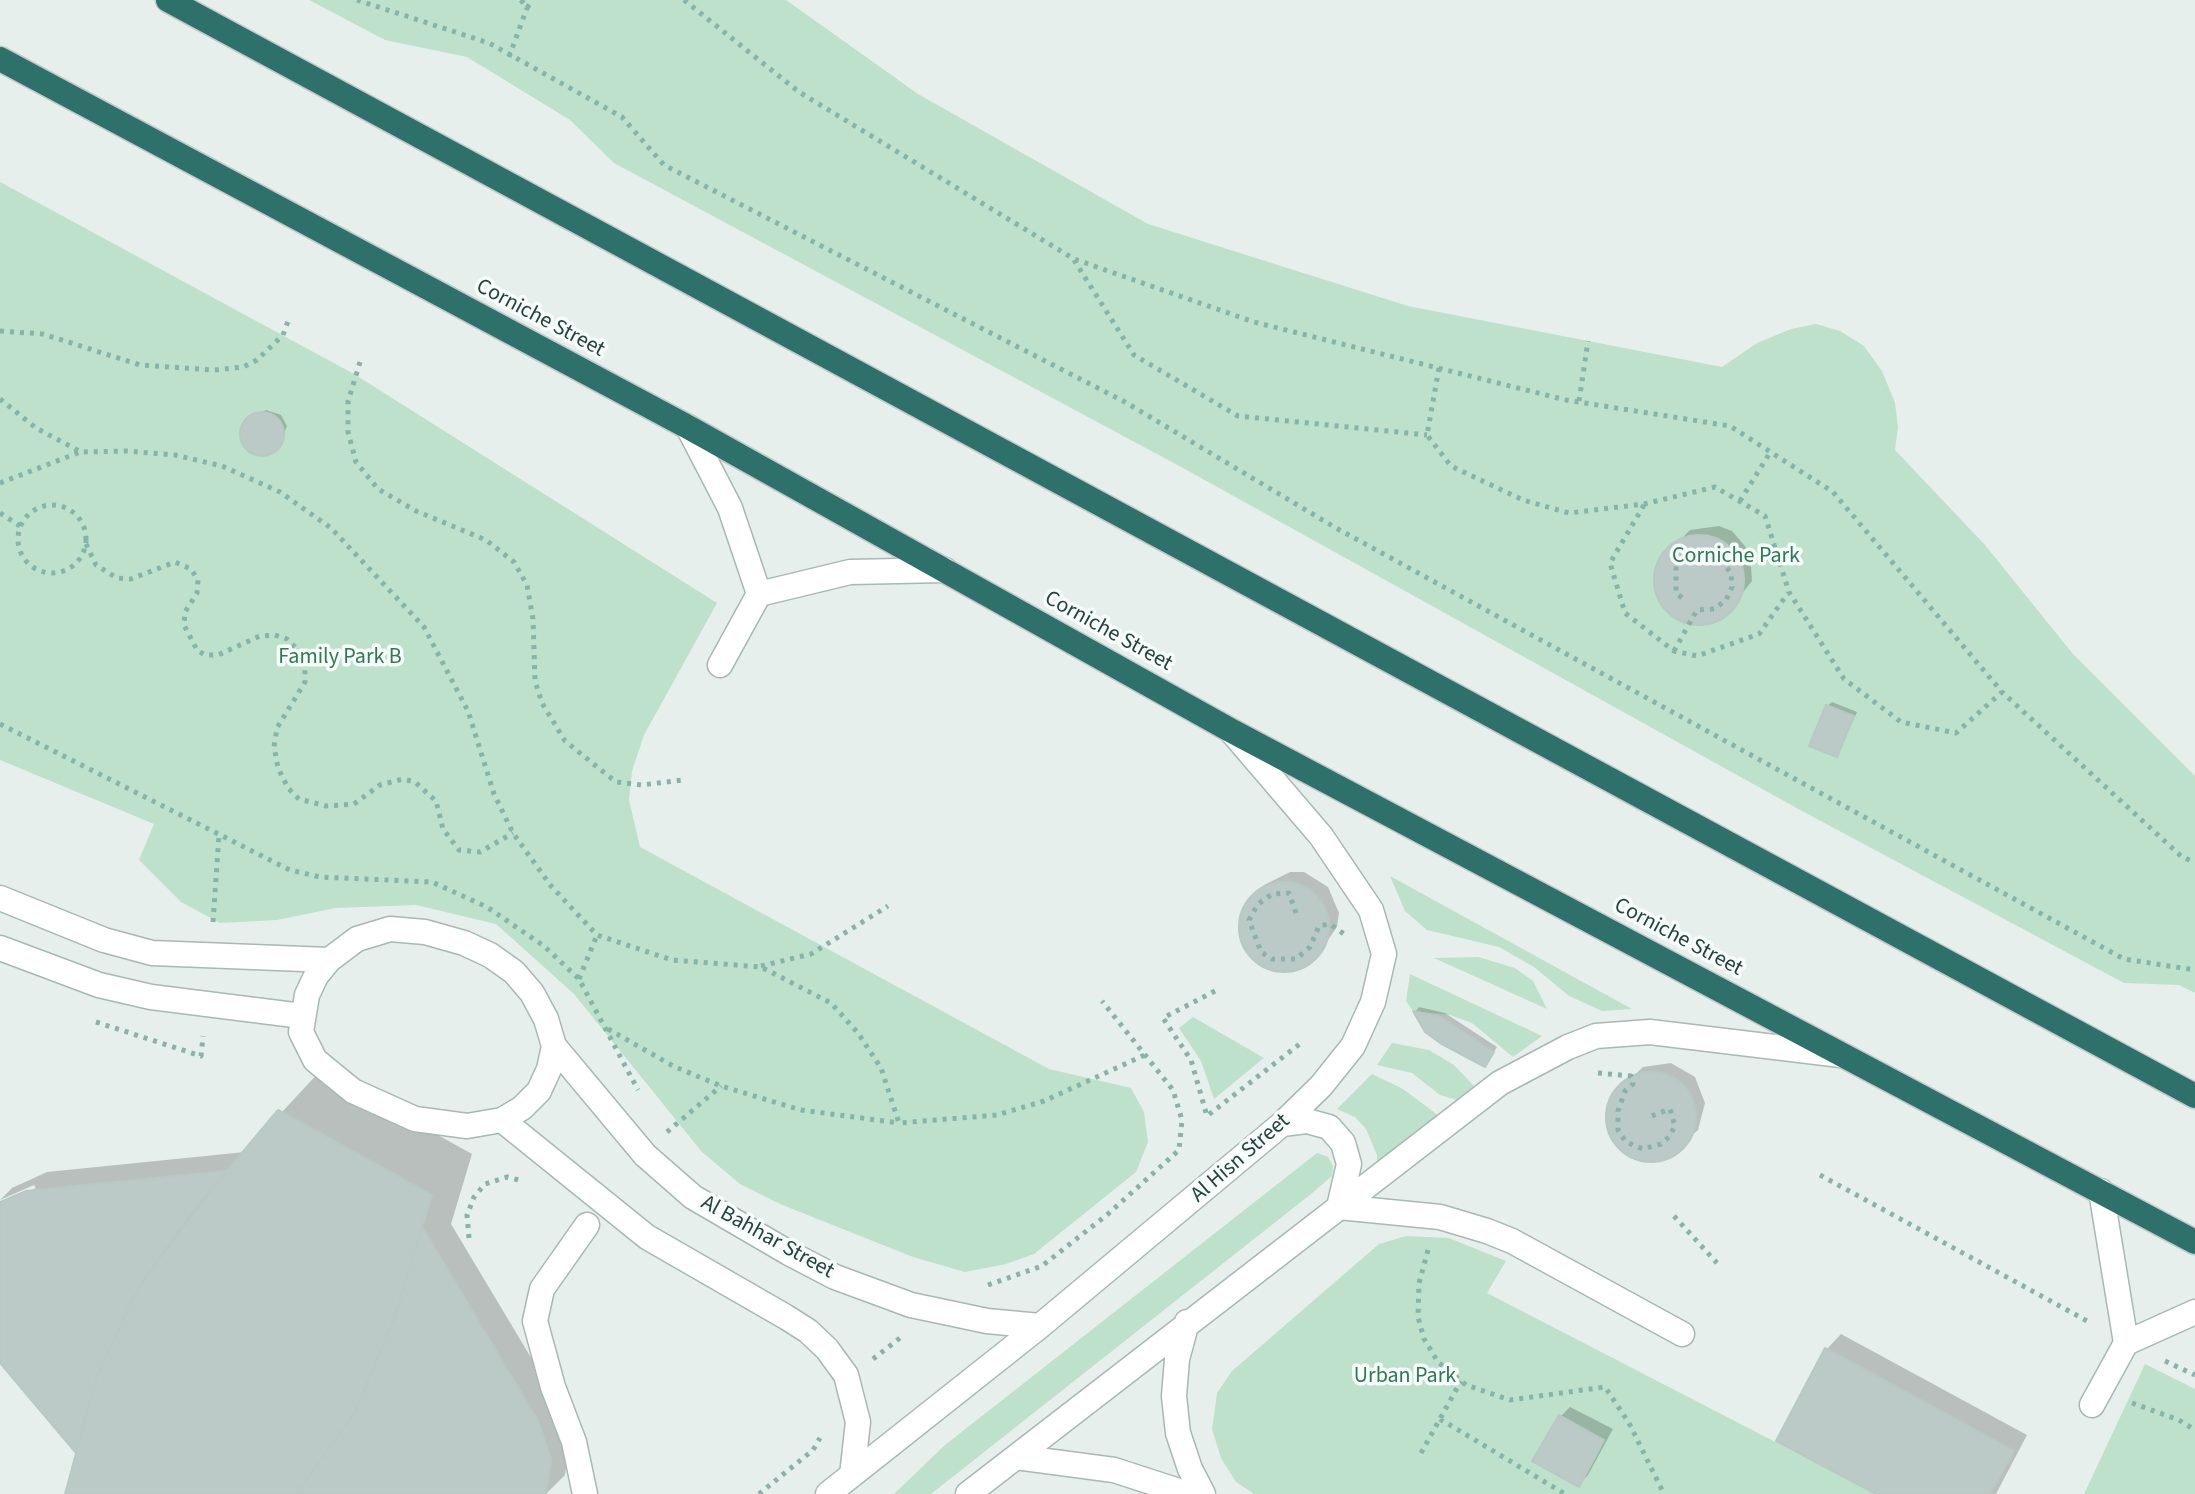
<!DOCTYPE html>
<style>
body{margin:0}
canvas{display:block;background:#e6efec}
</style>
<canvas width="2195" height="1494"></canvas>
<script>
const c = document.querySelector('canvas').getContext('2d');
c.lineJoin = 'round';
function fillPath(path, color) {
  c.fillStyle = color;
  c.fill(path, 'evenodd');
}
function shape(rows) {
  const path = new Path2D();
  for (const r of rows) {
    if (r.length === 3) {
      path.moveTo(r[0] + r[2], r[1]);
      path.arc(r[0], r[1], r[2], 0, 2 * Math.PI);
      continue;
    }
    path.moveTo(r[0], r[1]);
    for (let i = 2; i < r.length; i += 2) path.lineTo(r[i], r[i + 1]);
  }
  return path;
}
function trace(path, color, width, dash) {
  c.strokeStyle = color;
  c.lineWidth = width;
  c.lineCap = dash ? 'butt' : 'round';
  c.setLineDash(dash || []);
  c.stroke(path);
}
function label(font, color, halo, rows, align = 'center') {
  c.font = font + ' "Source Sans 3",sans-serif';
  c.lineWidth = 7;
  c.setLineDash([]);
  c.textBaseline = 'middle';
  c.strokeStyle = halo;
  c.fillStyle = color;
  for (const [text, x, y, turn = 0] of rows) {
    c.save();
    c.translate(x, y);
    c.rotate((+turn || 0) * Math.PI / 180);
    c.textAlign = isNaN(turn) ? turn : align;
    if (halo) c.strokeText(text, 0, 0);
    c.fillText(text, 0, 0);
    c.restore();
  }
}
const green = shape([
 [309,0,786,0,918,94,1148,224,1408,306,1722,367,1757,343,1791,329,1816,324,1840,331,1864,346,1882,371,1895,403,1898,427,1895,450,1985,545,2073,654,2195,776,2195,993,2179,985,2124,983,1802,811,1183,468,614,163,570,120,467,57,385,40],
 [0,182,354,374,717,603,644,735,632,771,629,800,640,847,1049,1069,1131,1088,1144,1112,1148,1142,1136,1172,1034,1254,1006,1264,965,1272,913,1257,780,1204,740,1184,702,1152,574,994,496,924,416,905,336,908,277,920,220,923,181,902,139,860,154,824,0,760],
 [1390,876,1632,1009,1602,1011,1569,996,1534,967,1499,947,1427,930,1405,911],
 [1478,957,1515,968,1533,981,1547,1009,1434,958],
 [1410,974,1542,1036,1513,1057,1472,1023,1450,1015,1413,1011,1406,1001],
 [1193,1017,1264,1058,1214,1099,1201,1061,1179,1028],
 [1392,1043,1429,1050,1454,1065,1474,1086,1457,1100,1440,1095,1412,1073,1377,1065],
 [1372,1074,1403,1089,1439,1116,1377,1167,1377,1155,1366,1129,1355,1117,1337,1109],
 [1317,1153,1328,1157,1333,1166,1332,1176,1311,1194,931,1494,894,1494,945,1445],
 [1406,1236,1449,1238,1506,1261,1487,1293,1876,1494,1254,1494,1236,1482,1221,1458,1212,1429,1217,1393,1232,1371,1379,1244],
 [2145,1364,2195,1389,2195,1494,2084,1494]
]);
const shadow = shape([
 [266,410,281,415,287,426,279,445,262,454,250,450,243,440,247,421],
 [1719,526,1732,531,1750,552,1752,581,1725,615,1712,621,1684,621,1662,603,1656,575,1659,562,1690,530],
 [1832,702,1857,712,1837,755,1827,706],
 [1290,872,1304,872,1328,887,1339,913,1337,927,1321,950,1311,961,1284,970,1270,968,1247,950,1241,922,1253,896,1264,885],
 [1419,1007,1445,1013,1497,1047,1489,1060,1485,1065,1426,1030,1416,1011],
 [1671,1063,1695,1077,1705,1103,1698,1130,1665,1158,1636,1158,1624,1151,1609,1127,1611,1098,1643,1067],
 [321,1070,472,1154,451,1224,557,1401,570,1438,565,1475,546,1494,67,1494,80,1446,76,1450,0,1360,0,1205,36,1188,34,1185,0,1200,12,1188,47,1172,245,1152],
 [1841,1334,2027,1435,1996,1494,1880,1494,1826,1350],
 [1570,1407,1613,1429,1588,1475,1578,1485,1560,1417]
]);
const building = shape([
 [262,434,22],
 [1699,580,45],
 [1826,705,1854,716,1837,757,1809,746,1826,705],
 [1284,927,45],
 [1413,1011,1440,1017,1494,1052,1485,1067,1440,1043,1425,1032,1413,1011],
 [1651,1117,45],
 [278,1110,432,1195,394,1319,354,1414,296,1494,65,1494,97,1376,138,1288,188,1217,278,1110],
 [226,1171,138,1288,97,1376,76,1453,0,1363,0,1202,26,1191,226,1171],
 [422,1227,538,1421,551,1459,546,1494,296,1494,354,1414,394,1319,422,1227],
 [1825,1348,2014,1451,1990,1494,1876,1494,1776,1441,1825,1348],
 [1559,1415,1604,1440,1579,1487,1532,1461,1559,1415]
]);
const path = shape([
 [357,0,489,43,622,117,664,165,1125,402,1336,528,2124,959,2195,970],
 [521,0,527,8,533,0],
 [684,0,799,92,1074,259,1254,322,1566,400,1730,426,1833,492,2002,692,2181,856,2195,863],
 [509,57,527,8],
 [1074,260,1134,355,1238,416,1427,435],
 [0,331,43,334,140,365,214,370,243,367,257,360,283,335,288,321],
 [360,362,348,402,348,432,356,462,378,489,416,511,486,540,514,562,527,585,533,619,535,681,542,703,565,741,616,782,642,785,682,780],
 [1439,368,1427,435,1451,466,1523,500,1569,513,1644,504,1715,487,1765,516,1789,592,1844,679,1901,722,1956,733,2002,692],
 [0,399,36,428,81,452,127,451,175,455,222,466,280,492,331,528,424,627,468,711,494,794,513,833,551,886,597,935,672,960,761,967,831,1003,858,1033,881,1068,899,1123,997,1115,1044,1101,1147,1054],
 [1579,401,1588,341],
 [0,483,80,452],
 [1740,501,1771,451],
 [52,539,34],
 [1644,505,1610,563,1625,613,1674,651,1697,656,1759,634,1788,593],
 [0,513,20,526],
 [86,544,96,565,117,578,131,579,175,562,191,569,198,580,197,593,185,612,184,625,197,650,205,655,218,655,260,636,275,635,287,639,298,650,305,666,305,682,277,728,274,747,278,768,288,788,299,799,326,806,354,804,380,785,403,779,415,782,436,801,443,829,459,850,480,852,513,833],
 [1674,651,1697,610,1714,609,1726,600,1732,587,1731,573,1715,553,1702,550,1687,553,1676,563,1676,593,1686,601],
 [0,724,290,870,320,877,432,882,487,907,544,946,579,979,638,1090],
 [1296,913,1289,893,1272,894,1258,904,1249,920,1261,952,1272,959,1296,959,1310,947,1319,926,1330,924,1344,934],
 [213,922,219,835],
 [761,966,811,954,888,906],
 [579,979,597,935],
 [1215,991,1163,1018,1191,1060,1207,1116,1301,1043],
 [96,1022,201,1056,203,1036],
 [608,1029,673,1066,721,1086,801,1110,899,1123],
 [1598,1073,1631,1076,1633,1084,1625,1091,1618,1111,1618,1130,1626,1142,1643,1149,1661,1144,1669,1137,1675,1126,1670,1109,1649,1117],
 [667,1132,721,1086],
 [1820,1175,2089,1322],
 [1674,1216,1717,1263],
 [469,1238,467,1215,474,1197,485,1184,507,1177,523,1181],
 [1428,1250,1419,1283,1418,1317,1424,1339,1438,1362,1466,1385,1510,1400,1605,1387,1629,1423,1664,1494],
 [988,1285,1042,1266,1108,1214,1179,1150,1182,1120,1173,1090,1102,1001],
 [873,1359,900,1338],
 [2165,1361,2195,1375],
 [2132,1403,2179,1420,2195,1430],
 [1440,1419,1565,1494],
 [1421,1453,1461,1381],
 [759,1494,813,1450,820,1438]
]);
const minor = shape([
 [688,427,730,508,759,594,720,665],
 [759,594,850,572,945,570],
 [0,898,104,940,152,953,329,960],
 [390,929,425,932,464,943,490,955,514,972,532,993,546,1019,554,1046,549,1069,539,1091,522,1108,502,1120,467,1126,415,1119,353,1091,315,1060,301,1032,307,995,316,976,329,960,357,939,390,929],
 [0,948,99,985,151,997,302,1016],
 [554,1046,645,1155,693,1197,789,1253,835,1277,911,1305,987,1321,1040,1326],
 [502,1120,647,1237,786,1317,808,1331,827,1349,846,1375,858,1422,852,1475],
 [1282,1124,1307,1121,1329,1127,1343,1143,1349,1164,1339,1207],
 [1339,1207,1440,1217,1487,1231,1512,1241,1682,1334],
 [1187,1322,1177,1359,1174,1396,1178,1433,1190,1469,1203,1494],
 [2126,1343,2195,1312],
 [2092,1405,2126,1343,2101,1191],
 [1016,1457,1114,1470,1188,1494],
 [585,1494,574,1442,553,1387,535,1321,542,1289,587,1225],
 [828,1494,1040,1326,1282,1124,1321,1086,1353,1046,1373,1002,1384,954,1371,910,1321,836,1232,732],
 [968,1494,1500,1083,1568,1047,1596,1036,1650,1032,1841,1055]
]);
const highway = shape([
 [168,0,2195,1096],
 [0,59,688,427,1230,730,2195,1242]
]);
const streetNames = [
 ["Corniche Street",540,319,28],
 ["Corniche Street",1108,632,29],
 ["Corniche Street",1678,938,28],
 ["Al Hisn Street",1241,1159,-41],
 ["Al Bahhar Street",767,1238,29]
];
const parkNames = [
 ["Corniche Park",1736,557],
 ["Family Park B",340,658],
 ["Urban Park",1405,1377]
];
fillPath(green, '#bee1cc');
fillPath(shadow, '#0003');
fillPath(building, '#bbcac6');
trace(building, '#b8c9c4', 2);
trace(minor, '#a8b8b4', 27);
trace(highway, '#c1cac9', 27);
trace(path, '#85b4aa', 5, [4, 6]);
trace(minor, '#fff', 24);
trace(highway, '#2e706a', 24);
label('22px', '#23433e', '#f7fbf9', streetNames);
label('22px', '#2c7b54', '#f7fbf9', parkNames);
</script>
